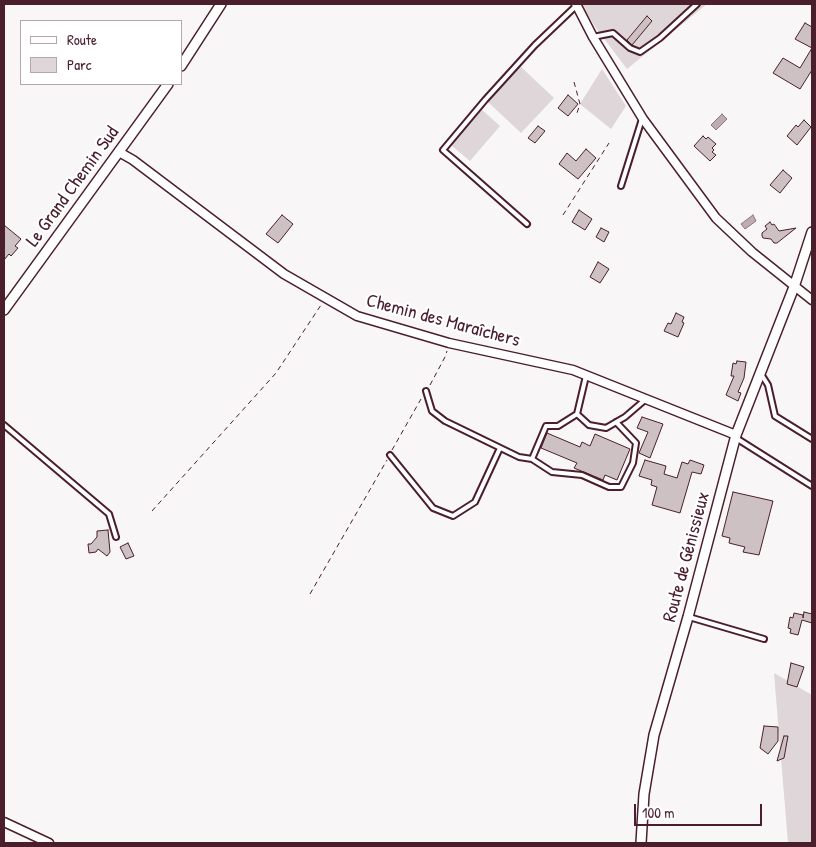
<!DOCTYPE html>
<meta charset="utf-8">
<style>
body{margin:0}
#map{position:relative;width:816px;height:847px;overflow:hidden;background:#f8f6f7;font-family:"Patrick Hand",sans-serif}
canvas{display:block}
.frame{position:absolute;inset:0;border:5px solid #4a1f2b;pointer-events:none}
.legend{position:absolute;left:20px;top:20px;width:162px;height:65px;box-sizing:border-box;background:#fff;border:1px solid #b7a5aa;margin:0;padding:6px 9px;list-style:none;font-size:15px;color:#4a1f2b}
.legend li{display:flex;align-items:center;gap:10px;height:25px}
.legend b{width:25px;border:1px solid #b7a5aa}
.scale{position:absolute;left:634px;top:804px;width:128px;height:22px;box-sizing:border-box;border:2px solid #4a1f2b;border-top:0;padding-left:6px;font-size:15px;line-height:18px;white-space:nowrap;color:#4a1f2b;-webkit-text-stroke:4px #fff;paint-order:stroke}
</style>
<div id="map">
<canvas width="816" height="847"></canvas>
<div class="frame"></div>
<ul class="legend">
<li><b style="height:6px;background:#fff"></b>Route</li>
<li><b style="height:14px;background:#ded6d9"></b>Parc</li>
</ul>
<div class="scale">100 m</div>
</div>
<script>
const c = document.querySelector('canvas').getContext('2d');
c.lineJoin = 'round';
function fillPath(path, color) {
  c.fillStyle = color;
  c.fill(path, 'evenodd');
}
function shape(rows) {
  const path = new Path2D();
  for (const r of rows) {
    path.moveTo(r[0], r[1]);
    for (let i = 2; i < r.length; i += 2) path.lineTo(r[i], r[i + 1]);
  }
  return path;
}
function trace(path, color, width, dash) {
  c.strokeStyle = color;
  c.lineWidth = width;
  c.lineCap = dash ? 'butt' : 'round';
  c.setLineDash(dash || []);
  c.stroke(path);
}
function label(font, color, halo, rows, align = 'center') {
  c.font = font + ' "Patrick Hand",sans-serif';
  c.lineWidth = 4.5;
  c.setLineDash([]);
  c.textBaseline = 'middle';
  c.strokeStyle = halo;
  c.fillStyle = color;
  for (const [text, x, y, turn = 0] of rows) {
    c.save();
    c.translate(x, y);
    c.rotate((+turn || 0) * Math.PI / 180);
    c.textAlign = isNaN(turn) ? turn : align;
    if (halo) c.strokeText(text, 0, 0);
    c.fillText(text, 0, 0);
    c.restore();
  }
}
const green = shape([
 [581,4,707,4,627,69,596,28],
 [520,66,554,98,521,133,488,102],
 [602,69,626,106,611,129,580,104],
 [481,109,500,126,470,161,451,145],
 [774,673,812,695,812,843,788,843]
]);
const water = shape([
 [722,114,727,119,716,130,711,125,722,114],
 [753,215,756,221,745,229,741,224,753,215]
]);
const building = shape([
 [647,16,652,21,632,45,627,40,647,16],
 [805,23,812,27,812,70,800,89,773,73,783,58,800,68,812,48,795,39,805,23],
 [568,95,578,104,568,116,558,108,568,95],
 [804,120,811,127,797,145,787,136,796,125,798,127,804,120],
 [538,126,545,131,535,143,528,138,538,126],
 [703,136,706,139,708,137,716,144,712,148,714,150,712,152,716,155,710,161,694,146,703,136],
 [586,149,596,158,578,179,559,164,567,153,576,161,586,149],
 [783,170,792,178,780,193,770,185,783,170],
 [579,210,592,219,585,230,572,222,579,210],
 [282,215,293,224,278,243,266,234,282,215],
 [770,222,772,225,774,224,779,231,796,228,777,243,774,243,771,239,763,238,762,236,762,233,767,229,765,226,770,222],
 [4,225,21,239,15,246,18,248,11,256,9,254,4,260,4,225],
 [601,228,609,232,604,242,596,237,601,228],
 [598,262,609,269,600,283,590,277,598,262],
 [676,313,684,317,682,322,684,323,678,337,664,331,668,323,671,324,676,313],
 [737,361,746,362,744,378,738,392,741,393,738,401,726,395,734,376,731,376,733,363,736,364,737,361],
 [642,417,663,424,650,458,639,453,648,432,637,428,642,417],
 [547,433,580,447,582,442,590,446,595,434,630,449,617,480,605,475,603,480,574,468,577,463,541,448,547,433],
 [645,460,666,466,664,474,677,478,682,462,688,464,690,460,704,465,701,474,692,472,680,513,652,505,657,487,651,485,652,480,639,476,645,460],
 [733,492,773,501,759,555,743,552,745,547,729,543,730,538,722,536,733,492],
 [108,530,110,552,107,556,98,549,96,552,89,553,88,544,91,544,97,537,97,531,108,530],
 [128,543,134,556,126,559,120,547,128,543],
 [804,612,812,614,812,623,802,620,798,635,790,633,791,629,788,628,790,617,793,618,794,613,803,615,803,618,804,612],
 [791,663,804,667,797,687,787,684,791,663],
 [764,726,778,727,778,741,768,754,760,748,764,726],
 [784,736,788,736,784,758,777,761,784,736]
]);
const path = shape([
 [574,82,580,104,577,113],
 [563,215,609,143],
 [430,385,445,357,447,351],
 [392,450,421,399],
 [152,511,276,373,321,305],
 [310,594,387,460]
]);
const service = shape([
 [593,37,613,33,630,48,640,52,660,38,697,4],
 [621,186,642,119],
 [527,224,443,150,485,100,535,45,577,5],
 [761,374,768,385,775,416,812,439],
 [586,376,577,414,589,425,606,428,625,417,646,399],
 [426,391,432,411,445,421,519,457,532,459],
 [577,414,558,426,546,426,532,459,552,472,582,475,609,487,621,487,633,463,636,443,616,422],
 [4,425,109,514,116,537],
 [736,438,812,486],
 [390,455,433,508,453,516,475,502,500,448],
 [689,617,764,639]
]);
const minor = shape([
 [576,4,593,37,643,119,716,218,752,252,812,300],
 [119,152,133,160,284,274,357,316,449,343,573,370,736,435],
 [4,822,49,843]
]);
const tertiary = shape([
 [181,66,221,4],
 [4,310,168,84],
 [641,843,644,794,654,735,688,617,736,435,794,287,812,232]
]);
const streetNames = [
 ["Le Grand Chemin Sud",73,187,-54],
 ["Chemin des Maraîchers",443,321,15],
 ["Route de Génissieux",687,557,-75]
];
fillPath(green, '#ded6d9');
fillPath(water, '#bdadb0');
trace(water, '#8f747b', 1);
fillPath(building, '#cdc1c4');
trace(building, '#4a1f2b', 1);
trace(service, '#4a1f2b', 8);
trace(minor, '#4a1f2b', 11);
trace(tertiary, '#4a1f2b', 12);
trace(path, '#4a1f2b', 1, [5, 4]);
trace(service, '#fff', 4);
trace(minor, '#fff', 8);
trace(tertiary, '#fff', 9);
label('19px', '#4a1f2b', '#fff', streetNames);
</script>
